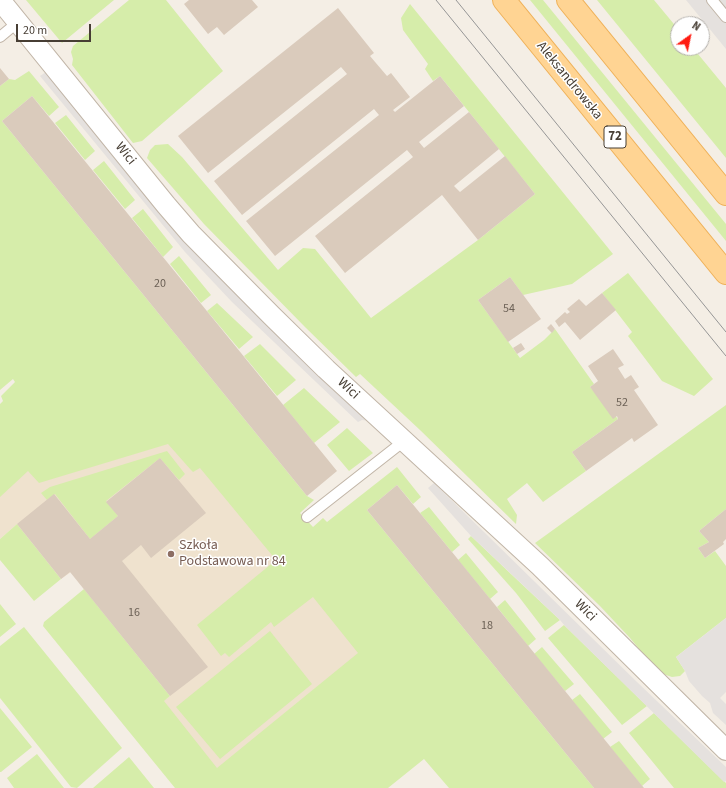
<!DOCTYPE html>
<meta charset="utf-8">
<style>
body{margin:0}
#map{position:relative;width:726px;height:788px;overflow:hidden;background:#f4eee5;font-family:"Source Sans 3",sans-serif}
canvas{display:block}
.north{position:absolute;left:670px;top:16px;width:40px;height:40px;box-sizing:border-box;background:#fff;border:1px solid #b5b2ae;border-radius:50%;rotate:33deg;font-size:11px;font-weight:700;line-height:16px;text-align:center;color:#473e34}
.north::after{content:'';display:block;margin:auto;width:14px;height:18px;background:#ff1b11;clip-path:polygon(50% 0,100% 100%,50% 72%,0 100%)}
.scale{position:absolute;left:16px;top:24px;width:75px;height:18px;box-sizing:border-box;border:2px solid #473e34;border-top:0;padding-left:5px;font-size:12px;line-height:14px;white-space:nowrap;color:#473e34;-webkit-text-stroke:3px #fff;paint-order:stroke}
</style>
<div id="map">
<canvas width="726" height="788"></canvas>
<div class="north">N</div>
<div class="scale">20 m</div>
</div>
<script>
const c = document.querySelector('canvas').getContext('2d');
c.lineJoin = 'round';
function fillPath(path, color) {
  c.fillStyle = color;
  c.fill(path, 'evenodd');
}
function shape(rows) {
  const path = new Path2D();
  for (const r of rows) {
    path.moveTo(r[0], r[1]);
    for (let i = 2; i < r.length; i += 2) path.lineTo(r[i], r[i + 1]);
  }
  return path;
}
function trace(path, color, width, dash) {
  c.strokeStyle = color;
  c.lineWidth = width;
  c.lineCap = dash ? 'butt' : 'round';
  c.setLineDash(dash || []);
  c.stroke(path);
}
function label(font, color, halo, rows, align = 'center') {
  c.font = font + ' "Source Sans 3",sans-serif';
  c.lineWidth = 3;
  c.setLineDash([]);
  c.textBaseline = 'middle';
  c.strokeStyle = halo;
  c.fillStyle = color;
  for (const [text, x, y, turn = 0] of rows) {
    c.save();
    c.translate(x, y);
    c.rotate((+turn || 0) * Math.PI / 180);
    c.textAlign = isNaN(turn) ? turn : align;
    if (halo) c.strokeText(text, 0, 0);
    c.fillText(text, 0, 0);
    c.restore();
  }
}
const education = shape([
 [118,330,434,718,184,788,132,725,170,696,71,572,61,579,17,524,0,539,0,424]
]);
const green = shape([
 [26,0,114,0,62,43],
 [129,0,166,0,223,71,142,141,133,143,72,65,73,59,71,52,73,46],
 [530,0,543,0,726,224,726,241],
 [597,0,654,0,678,29,678,48,693,48,726,88,726,158],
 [410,4,613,254,572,284,523,295,510,277,478,300,520,358,544,340,555,329,594,384,590,387,618,419,572,452,586,471,543,502,527,483,507,499,517,515,516,524,420,430,360,374,356,377,305,327,204,224,147,158,150,150,155,145,168,144,182,157,278,270,303,248,315,249,371,318,478,240,535,194,440,76,433,81,425,69,428,64,403,30,401,18],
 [29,71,59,107,49,116,32,96,2,121,307,496,314,500,300,513,313,527,323,518,327,522,397,467,421,497,413,504,397,485,367,510,594,788,449,788,424,759,388,788,175,788,43,626,44,622,84,589,170,696,164,701,217,768,358,653,313,597,274,627,271,622,229,657,225,653,221,656,197,625,276,560,200,468,193,472,191,470,168,444,39,483,28,471,0,497,0,404,3,401,1,396,15,382,13,379,0,390,0,86,9,79,15,80],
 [66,115,95,151,85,160,55,123],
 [104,161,135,200,125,209,93,170],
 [143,209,173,247,163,257,132,218],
 [179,256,211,295,201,303,170,264],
 [628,273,713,379,694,396,662,381,628,336,632,332,602,293],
 [217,303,253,337,239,349,207,311],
 [260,344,296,380,277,396,244,356],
 [304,388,340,422,314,443,283,405],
 [726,405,726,509,699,531,709,542,698,548,705,558,715,551,726,566,726,618,676,657,685,671,680,676,672,677,663,674,645,656,630,638,600,606,535,543],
 [347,428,373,453,349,471,327,445],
 [167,451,185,474,179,480,160,458,106,501,118,516,90,539,55,494,47,500,41,493,50,487],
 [429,507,460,545,452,552,420,513],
 [17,524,61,579,34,601,0,560,0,539],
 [471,536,511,574,560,620,545,631,516,593,468,539],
 [466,553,498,592,490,599,458,560],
 [505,600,536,639,528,646,497,607],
 [0,604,16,624,0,637],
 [564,625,647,706,622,725,548,638],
 [24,627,122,748,77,788,71,787,0,698,0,646],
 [270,631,312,684,220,759,176,707],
 [542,647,574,684,565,691,534,654],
 [580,694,612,732,603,739,572,700],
 [0,708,32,747,1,772,0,772],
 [654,713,726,783,726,788,674,788,629,733],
 [619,741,650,779,642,786,610,747],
 [37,754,64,788,14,788,7,778],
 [129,757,154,788,93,788]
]);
const parking = shape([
 [686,0,726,0,726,49],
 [46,72,174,225,235,293,369,421,362,420,358,422,232,302,185,252,40,76],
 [434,483,637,682,726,767,726,781,724,782,565,626,560,620,471,536,428,488],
 [726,618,726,692,720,698,726,704,726,725,713,713,710,703,702,696,689,681,685,671,676,657]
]);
const building = shape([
 [189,0,252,0,258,7,224,35,217,27,208,34,184,4],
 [338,8,374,53,370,56,387,76,391,73,410,97,393,110,395,112,440,76,464,106,419,142,424,148,469,112,499,149,454,186,460,192,505,156,535,194,478,240,442,195,345,273,315,236,413,157,407,150,275,256,246,221,379,115,374,109,242,215,214,181,347,74,341,67,208,173,178,136],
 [0,68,9,79,0,86],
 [32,96,337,471,307,496,2,121],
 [510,277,541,319,508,342,478,300],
 [602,293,616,310,580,340,565,322,559,327,555,321,565,312,567,314,570,312,567,309,579,299,586,306],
 [551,324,555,329,552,333,547,328],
 [521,343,525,349,517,354,513,348],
 [613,349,624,365,618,368,625,379,631,375,639,387,634,390,658,425,634,442,632,438,586,471,572,452,618,419,617,416,613,419,590,387,598,381,588,366],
 [160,458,206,513,151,558,141,545,122,561,208,667,170,696,70,572,61,579,17,524,54,494,90,539,118,516,106,502],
 [397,485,452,552,644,788,594,788,367,510],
 [726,509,726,539,723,542,724,544,705,558,698,548,709,542,699,531]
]);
const lane = shape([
 [712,0,726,17],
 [0,37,18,22],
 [307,517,404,441]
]);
const street = shape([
 [0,0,166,205,191,234,271,315,326,369,540,566,726,750]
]);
const primary = shape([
 [504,0,726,273],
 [568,0,726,194]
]);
const tram = shape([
 [436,0,726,356],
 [456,0,726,332]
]);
const markers = [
 [171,554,4,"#8d6e63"]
];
const numberNames = [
 ["20",160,284],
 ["54",509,309],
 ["52",622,403],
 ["16",134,613],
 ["18",487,626]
];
const shields = [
 [615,137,22]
];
const shieldNames = [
 ["72",615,137]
];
const streetNames = [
 ["Aleksandrowska",569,81,51],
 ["Wici",125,154,51],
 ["Wici",348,389,43],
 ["Wici",585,611,45]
];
const educationNames = [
 ["Szkoła",179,546],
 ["Podstawowa nr 84",179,562]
];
fillPath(education, '#efe2ce');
fillPath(green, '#d6edaa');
fillPath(parking, '#e5e1de');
fillPath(building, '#dacbbc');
trace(lane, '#c1b5a7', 12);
trace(street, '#c1b5a7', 22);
trace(primary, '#efb159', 24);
trace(lane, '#fff', 10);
trace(street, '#fff', 20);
trace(primary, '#ffd493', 22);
trace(tram, '#969696', 1);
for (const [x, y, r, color] of markers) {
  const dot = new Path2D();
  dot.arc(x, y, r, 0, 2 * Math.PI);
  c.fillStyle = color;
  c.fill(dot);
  trace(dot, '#fff', 1.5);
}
label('12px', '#6c6156', null, numberNames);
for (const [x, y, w] of shields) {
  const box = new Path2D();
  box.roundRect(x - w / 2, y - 11, w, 22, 3);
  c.fillStyle = '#fff';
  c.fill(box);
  trace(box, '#473e34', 1);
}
label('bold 13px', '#473e34', null, shieldNames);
label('14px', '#473e34', '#fff', streetNames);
label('14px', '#785e54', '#fff', educationNames, 'left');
</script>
